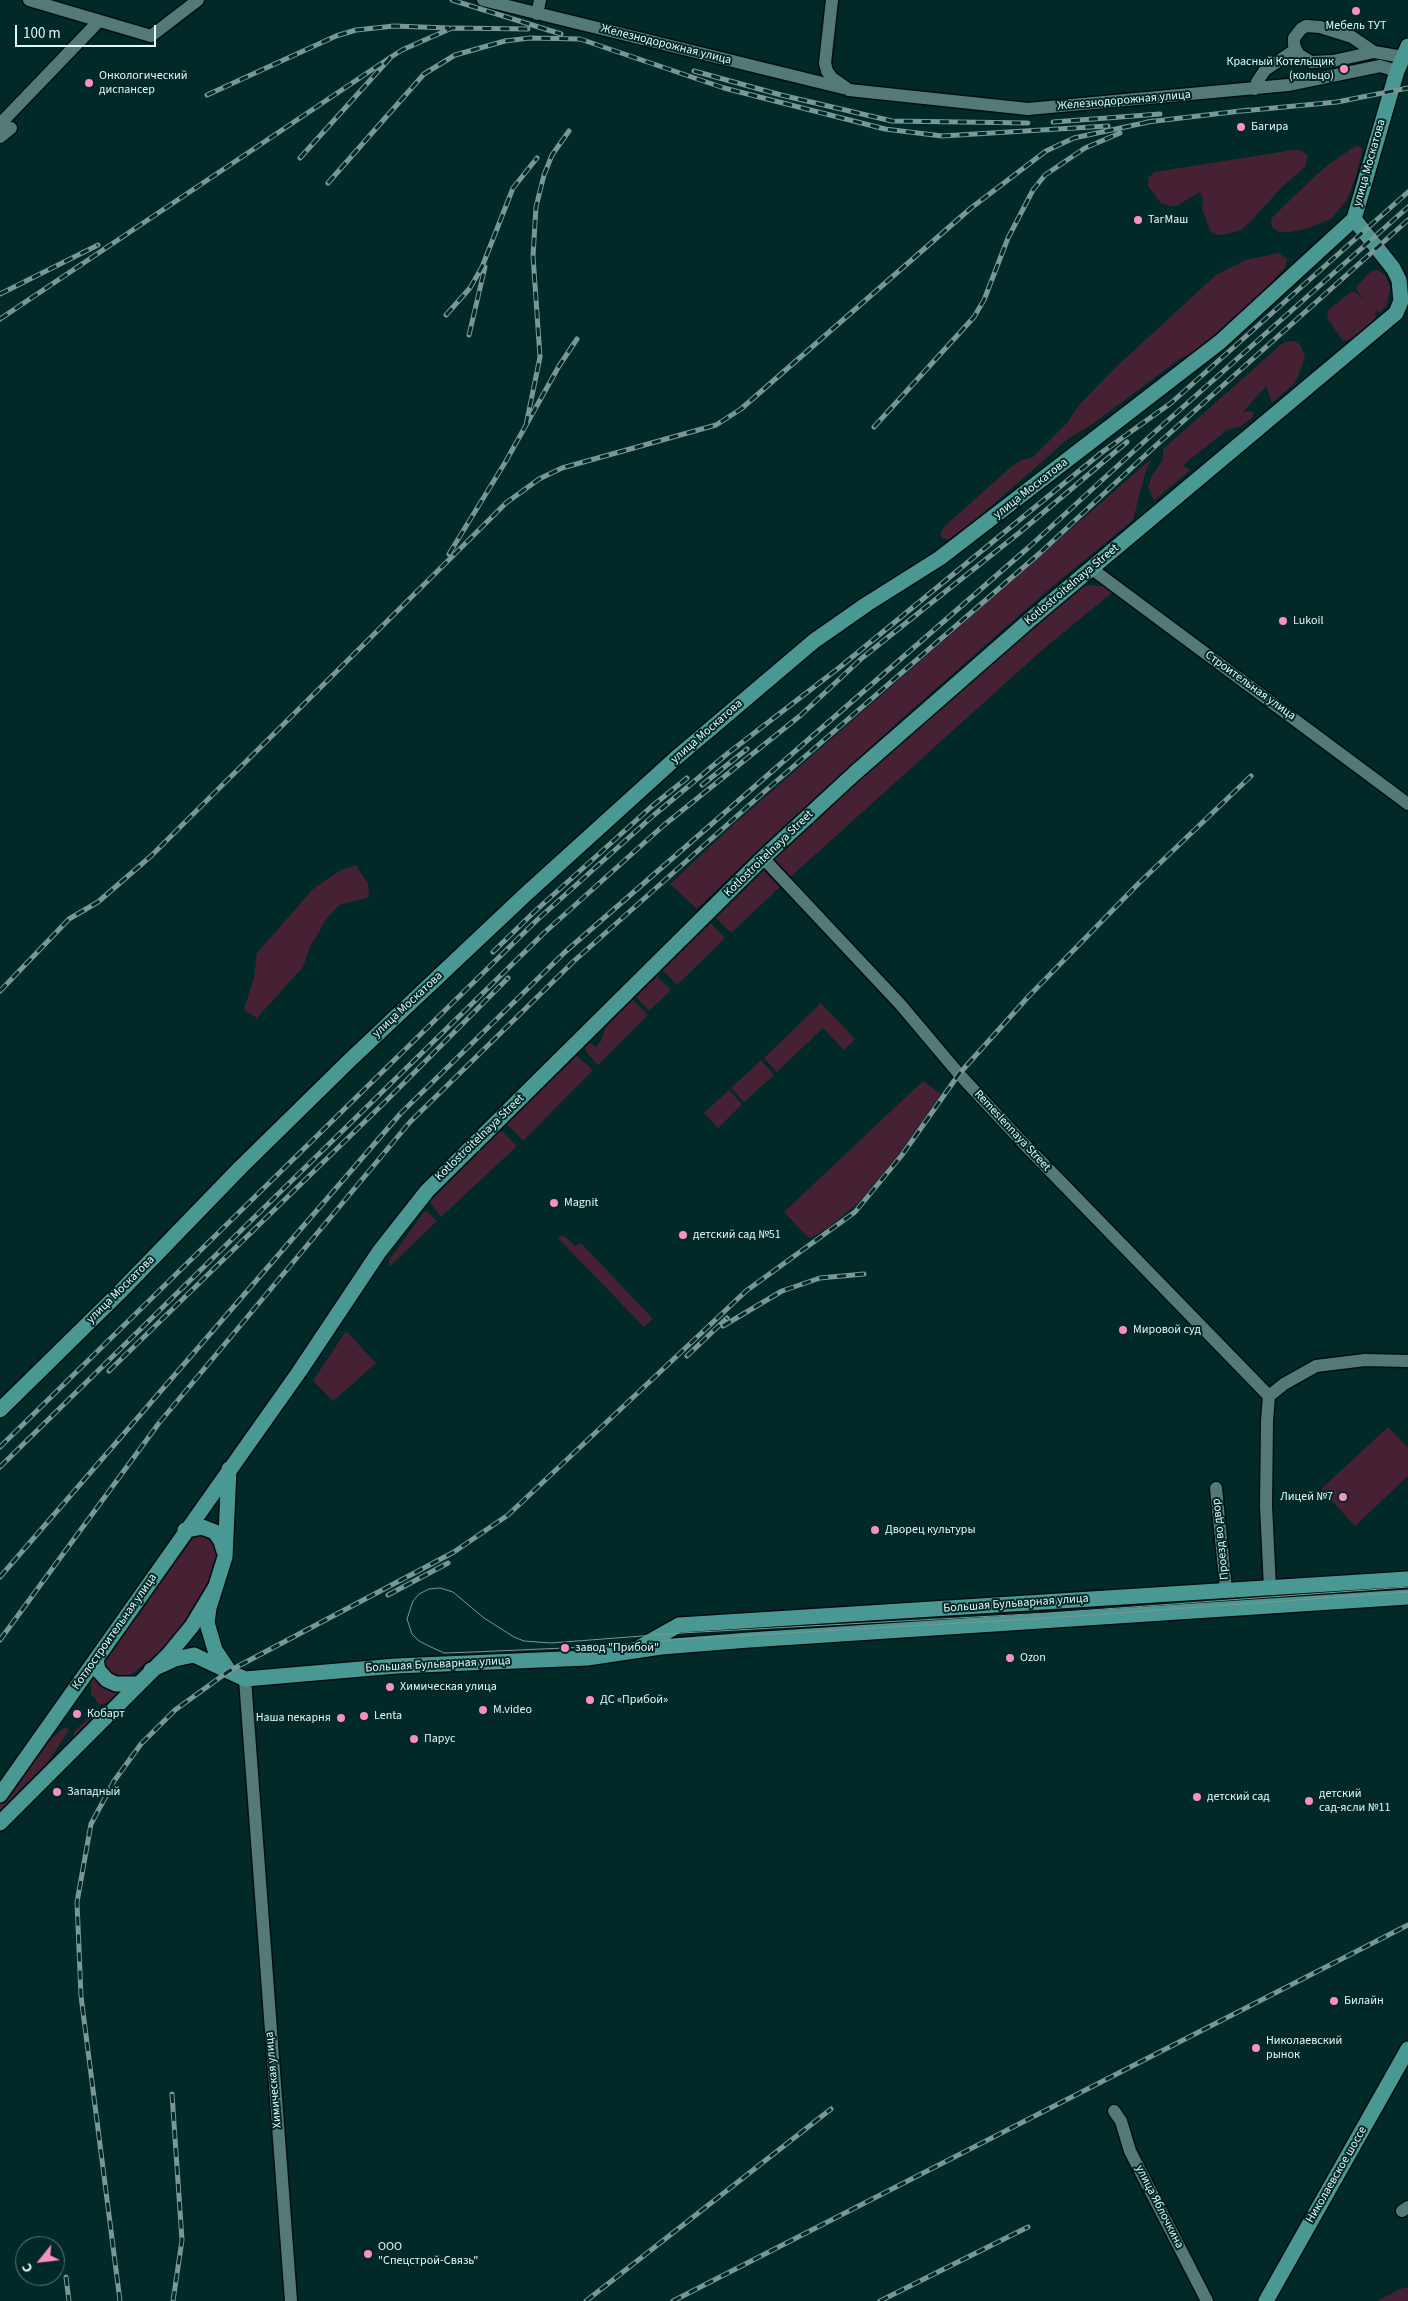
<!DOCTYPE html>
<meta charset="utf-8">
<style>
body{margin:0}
#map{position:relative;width:1408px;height:2301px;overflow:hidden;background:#002927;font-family:"Source Sans 3",sans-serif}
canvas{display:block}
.north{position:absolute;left:15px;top:2236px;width:50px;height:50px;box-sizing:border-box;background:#002927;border:1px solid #5b7c7a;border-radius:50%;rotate:241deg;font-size:14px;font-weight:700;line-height:20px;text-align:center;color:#e3f8f6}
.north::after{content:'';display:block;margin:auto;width:18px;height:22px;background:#fa8fc6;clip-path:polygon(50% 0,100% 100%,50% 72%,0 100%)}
.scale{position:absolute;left:15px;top:25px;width:141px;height:22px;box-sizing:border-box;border:2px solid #e3f8f6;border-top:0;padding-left:6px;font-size:15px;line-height:18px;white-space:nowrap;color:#e3f8f6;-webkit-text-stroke:4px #002927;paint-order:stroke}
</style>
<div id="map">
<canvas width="1408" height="2301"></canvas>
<div class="north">С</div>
<div class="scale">100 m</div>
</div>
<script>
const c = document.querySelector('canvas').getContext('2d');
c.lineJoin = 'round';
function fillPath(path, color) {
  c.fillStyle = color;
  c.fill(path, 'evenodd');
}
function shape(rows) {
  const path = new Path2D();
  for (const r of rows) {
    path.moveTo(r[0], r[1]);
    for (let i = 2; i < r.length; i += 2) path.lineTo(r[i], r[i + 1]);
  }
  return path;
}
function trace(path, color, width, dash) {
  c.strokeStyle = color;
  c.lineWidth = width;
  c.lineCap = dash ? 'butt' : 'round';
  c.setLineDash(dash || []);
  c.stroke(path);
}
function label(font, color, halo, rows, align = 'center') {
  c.font = font + ' "Source Sans 3",sans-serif';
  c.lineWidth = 4;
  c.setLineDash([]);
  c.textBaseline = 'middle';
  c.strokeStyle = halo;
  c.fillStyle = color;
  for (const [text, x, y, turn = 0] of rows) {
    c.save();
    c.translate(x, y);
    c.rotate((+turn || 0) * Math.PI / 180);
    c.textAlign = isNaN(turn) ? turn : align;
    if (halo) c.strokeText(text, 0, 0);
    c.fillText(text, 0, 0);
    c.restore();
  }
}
const green = shape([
 [1358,146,1362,148,1362,153,1354,182,1346,201,1331,219,1306,229,1289,232,1279,232,1273,228,1271,223,1271,219,1294,196,1325,167,1354,147],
 [1293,150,1300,150,1308,156,1305,167,1283,186,1248,224,1241,230,1222,235,1214,234,1210,230,1202,209,1203,199,1200,192,1176,206,1169,206,1161,203,1148,186,1149,177,1155,172],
 [1279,253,1287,259,1285,268,1241,314,1197,351,1181,358,1091,425,1069,438,957,536,951,540,942,538,940,534,946,525,1012,466,1021,460,1033,457,1067,423,1079,405,1117,366,1216,275,1245,260],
 [1378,270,1386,276,1390,288,1387,304,1380,313,1375,310,1376,317,1374,321,1352,339,1343,341,1328,319,1327,311,1351,292,1355,292,1365,300,1357,291,1356,287,1371,271],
 [1289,341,1295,341,1301,346,1305,358,1295,383,1272,403,1266,386,1243,412,1253,411,1253,417,1241,426,1227,430,1183,465,1190,470,1154,501,1148,487,1151,477,1163,459,1163,449,1283,343],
 [1152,458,1145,473,1133,520,1048,590,906,715,775,834,697,909,670,884,732,826],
 [1089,585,1102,586,1113,592,1041,651,786,881,768,861,921,723,1079,587],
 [356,865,368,884,369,897,339,905,327,918,310,947,303,967,257,1018,244,1010,254,977,257,953,313,889,341,870],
 [763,866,781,886,731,933,714,916],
 [709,921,725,938,677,985,661,968],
 [657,976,671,990,649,1011,635,996],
 [631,998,648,1015,598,1065,587,1053,585,1047,590,1043,596,1047,601,1041,608,1020],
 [821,1003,855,1039,844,1050,823,1028,777,1072,764,1058],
 [576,1055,593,1070,523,1141,507,1124],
 [761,1060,774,1075,744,1102,731,1088],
 [923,1081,941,1094,898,1155,858,1203,830,1226,811,1238,808,1237,784,1212],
 [729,1090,742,1104,718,1128,704,1113],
 [502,1131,517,1146,441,1217,430,1202,497,1133],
 [427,1211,437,1221,389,1267,389,1260,424,1212],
 [563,1235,575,1246,581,1243,653,1319,644,1327,558,1238],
 [346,1331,376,1363,333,1401,313,1381],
 [1388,1427,1408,1448,1408,1476,1355,1526,1321,1489],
 [201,1536,210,1537,217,1545,218,1558,195,1610,183,1628,163,1649,129,1676,111,1674,104,1667,103,1659,192,1539],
 [94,1671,120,1691,111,1701,100,1705,91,1694,91,1677],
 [98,1714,73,1739,74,1732,91,1715],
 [65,1727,69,1730,40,1774,0,1815,0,1804,37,1750],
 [1408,2287,1408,2301,1377,2301,1400,2289]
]);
const minor = shape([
 [29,0,151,36,198,0],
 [483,0,843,88],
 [832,0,825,63,827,71,832,78,849,90,1028,109,1288,85,1380,66,1397,71],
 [537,14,540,0],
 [1374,52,1352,37,1320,27,1306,26,1301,29,1294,38,1294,45,1298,54,1311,62,1333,61,1374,52,1403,57],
 [1255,89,1257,82,1265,70,1295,50],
 [0,124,99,21],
 [0,137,11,128],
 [1092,569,1408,804],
 [763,858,900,1004,959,1074,1025,1145,1269,1396],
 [1216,1488,1226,1590],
 [1270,1588,1266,1506,1267,1421,1269,1396,1284,1384,1316,1366,1365,1360,1408,1361],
 [245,1679,291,2301],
 [1114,2111,1121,2121,1130,2151,1207,2301],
 [1402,2211,1408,2207]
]);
const major = shape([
 [0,1410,119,1293,241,1167,350,1060,526,894,676,758,814,641,867,604,940,558,1220,342,1354,219,1397,71,1408,46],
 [185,1530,202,1527,215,1532,221,1541,224,1551],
 [638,1648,679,1625,1408,1579],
 [96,1659,98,1670,107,1680,116,1684,136,1684],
 [151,1670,175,1659,194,1655,245,1679,396,1666,587,1658,661,1647,749,1640,1408,1597],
 [229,1671,215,1650,207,1623,209,1608,225,1557,229,1469],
 [0,1795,299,1372,379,1252,427,1191,763,858,855,773,1031,619,1396,313,1401,301,1399,280,1393,268,1354,219],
 [0,1823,169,1654,192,1626,216,1586],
 [1266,2301,1408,2049]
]);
const tram = shape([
 [1408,1587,1049,1613,681,1633,551,1643,524,1641,514,1637,484,1618,453,1592,440,1588,429,1589,419,1594,413,1601,407,1619,412,1634,419,1641,431,1647,444,1653,473,1652,587,1647,682,1639,1049,1618,1408,1592]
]);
const rail = shape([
 [452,0,561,34],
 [694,71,781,95,892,121,1028,123],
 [207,95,336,36,356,30,394,26,449,28],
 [1242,111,1337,102,1408,88],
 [1053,122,1160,114],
 [1147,122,1249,110],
 [300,158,391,57,402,50,452,28,528,29],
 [328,183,424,74,455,55,505,41,530,38,580,39,724,88,885,129,942,136,1108,126],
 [0,294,98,245],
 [446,315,470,288,482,267,513,188,537,158],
 [0,319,391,57],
 [469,335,485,267],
 [526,425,540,357,533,256,536,207,544,175,552,155,569,131],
 [874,427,974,317,984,300,1008,238,1033,190,1045,175,1085,148,1120,133],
 [449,554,506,461,559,366,577,339],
 [702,785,747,749],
 [493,952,533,913,651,807,687,778],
 [0,991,69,919,98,902,151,856,506,503,539,479,562,468,716,425,741,409,971,208,1046,151,1074,138,1153,121],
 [723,1326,782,1291,820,1278,864,1274],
 [687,1356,727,1318],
 [109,1371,387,1100,508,978],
 [0,1447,537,920,654,815,727,754,840,667,1101,453,1171,403,1408,192],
 [0,1467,544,933,664,825,801,715,862,658,1019,533,1127,442],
 [0,1577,401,1113,565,952,1029,547,1147,439,1408,207],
 [388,1595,448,1563],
 [0,1640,159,1423,410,1122,574,961,764,792,1040,553,1152,449,1408,220],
 [172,2094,182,2240,173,2301],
 [66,2277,69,2301],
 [120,2301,81,1996,77,1902,91,1824,114,1781,141,1744,175,1710,229,1671,454,1552,508,1515,746,1291,855,1212,902,1155,959,1074,1028,997,1139,883,1251,776],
 [586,2301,831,2109],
 [673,2301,1408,1925],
 [880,2301,1028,2227]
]);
const markers = [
 [1356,11,5,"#fa8fc6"],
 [1344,69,5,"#fa8fc6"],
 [89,83,5,"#fa8fc6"],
 [1241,127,5,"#fa8fc6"],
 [1138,220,5,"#fa8fc6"],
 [1283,621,5,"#fa8fc6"],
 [554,1203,5,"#fa8fc6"],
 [683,1235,5,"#fa8fc6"],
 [1123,1330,5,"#fa8fc6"],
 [1343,1497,5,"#fa8fc6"],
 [875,1530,5,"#fa8fc6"],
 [565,1648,5,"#fa8fc6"],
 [1010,1658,5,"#fa8fc6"],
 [390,1687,5,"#fa8fc6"],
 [590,1700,5,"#fa8fc6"],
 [483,1710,5,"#fa8fc6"],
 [77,1714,5,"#fa8fc6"],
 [364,1716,5,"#fa8fc6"],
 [341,1718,5,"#fa8fc6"],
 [414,1739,5,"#fa8fc6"],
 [57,1792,5,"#fa8fc6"],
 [1197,1797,5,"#fa8fc6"],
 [1309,1801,5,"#fa8fc6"],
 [1334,2001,5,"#fa8fc6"],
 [1256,2048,5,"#fa8fc6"],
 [368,2254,5,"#fa8fc6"]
];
const poiNames = [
 ["Мебель ТУТ",1356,26,"center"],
 ["Красный Котельщик",1334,62,"right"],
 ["(кольцо)",1334,76,"right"],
 ["Онкологический",99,76],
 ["диспансер",99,90],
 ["Багира",1251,127],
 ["ТагМаш",1148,220],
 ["Lukoil",1293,621],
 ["Magnit",564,1203],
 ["детский сад №51",693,1235],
 ["Мировой суд",1133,1330],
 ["Лицей №7",1333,1497,"right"],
 ["Дворец культуры",885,1530],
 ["завод \"Прибой\"",575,1648],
 ["Ozon",1020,1658],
 ["Химическая улица",400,1687],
 ["ДC «Прибой»",600,1700],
 ["M.video",493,1710],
 ["Кобарт",87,1714],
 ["Lenta",374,1716],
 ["Наша пекарня",331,1718,"right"],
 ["Парус",424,1739],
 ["Западный",67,1792],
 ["детский",1319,1794],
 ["сад-ясли №11",1319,1808],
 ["детский сад",1207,1797],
 ["Билайн",1344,2001],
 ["Николаевский",1266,2041],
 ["рынок",1266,2055],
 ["ООО",378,2247],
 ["\"Спецстрой-Связь\"",378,2261]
];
const streetNames = [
 ["Железнодорожная улица",666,45,14],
 ["Железнодорожная улица",1124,101,-5],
 ["улица Москатова",1370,163,-74],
 ["улица Москатова",1031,489,-38],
 ["Kotlostroitelnaya Street",1072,585,-40],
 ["Строительная улица",1250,686,36],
 ["улица Москатова",707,732,-41],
 ["Kotlostroitelnaya Street",769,854,-44],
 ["улица Москатова",408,1005,-43],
 ["Remeslennaya Street",1012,1131,47],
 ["Kotlostroitelnaya Street",480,1138,-44],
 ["улица Москатова",121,1290,-45],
 ["Проезд во двор",1221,1539,-96],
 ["Большая Бульварная улица",1016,1604,-4],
 ["Котлостроительная улица",115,1632,-55],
 ["Большая Бульварная улица",438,1665,-3],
 ["Химическая улица",274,2080,-95],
 ["Николаевское шоссе",1337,2175,-60],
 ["улица Яблочкина",1159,2207,63]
];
fillPath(green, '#462134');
trace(minor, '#000f0e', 15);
trace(major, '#000f0e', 18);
trace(minor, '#537a77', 12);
trace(major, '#499893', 15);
trace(tram, '#799795', 1);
trace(rail, '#799795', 5);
trace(rail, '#002927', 3, [9]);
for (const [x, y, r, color] of markers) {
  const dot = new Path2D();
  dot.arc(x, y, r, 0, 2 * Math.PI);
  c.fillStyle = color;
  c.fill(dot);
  trace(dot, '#002927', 2);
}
label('12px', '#e3f8f6', '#002927', poiNames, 'left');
label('12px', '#e3f8f6', '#002927', streetNames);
</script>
